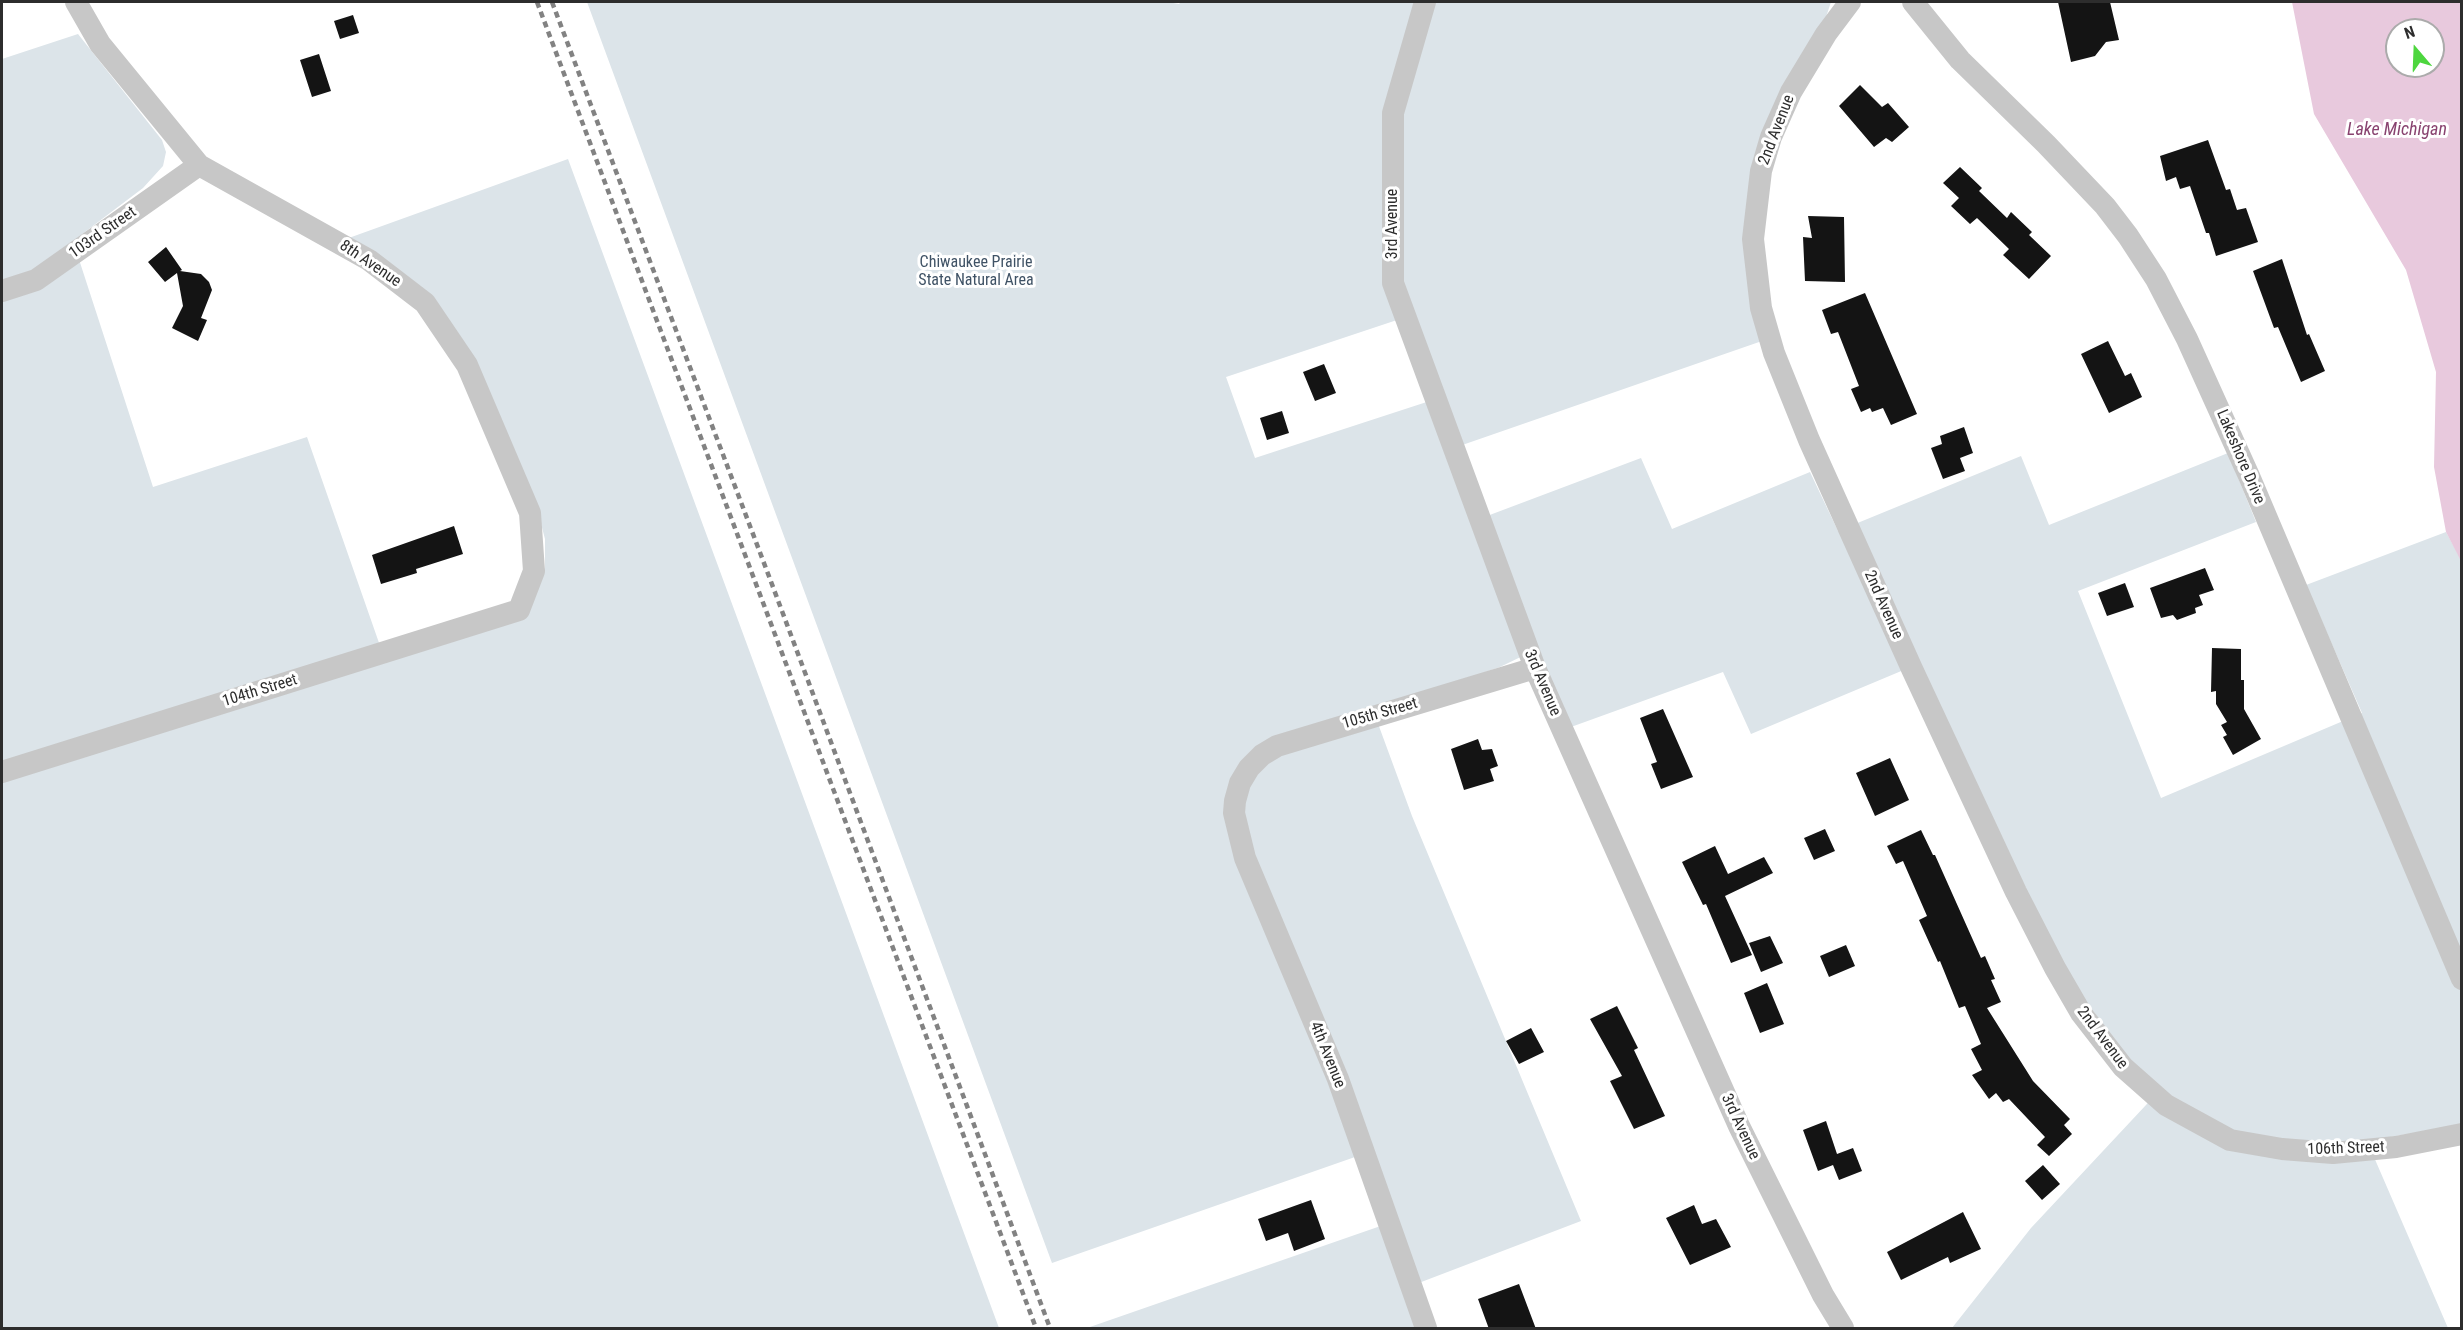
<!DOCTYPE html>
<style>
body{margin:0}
#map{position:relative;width:2463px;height:1330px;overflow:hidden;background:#fff;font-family:"Roboto Condensed",sans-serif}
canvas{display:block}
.frame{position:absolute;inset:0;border:3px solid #2d2d2d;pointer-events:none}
.north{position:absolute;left:2385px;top:18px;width:60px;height:60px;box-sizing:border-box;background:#fff;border:2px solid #ababab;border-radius:50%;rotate:341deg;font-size:16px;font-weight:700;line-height:24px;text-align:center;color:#2d2d2d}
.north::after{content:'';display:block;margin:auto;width:21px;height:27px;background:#4dd63e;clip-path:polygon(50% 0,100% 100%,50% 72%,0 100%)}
</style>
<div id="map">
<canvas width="2463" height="1330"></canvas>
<div class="frame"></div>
<div class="north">N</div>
</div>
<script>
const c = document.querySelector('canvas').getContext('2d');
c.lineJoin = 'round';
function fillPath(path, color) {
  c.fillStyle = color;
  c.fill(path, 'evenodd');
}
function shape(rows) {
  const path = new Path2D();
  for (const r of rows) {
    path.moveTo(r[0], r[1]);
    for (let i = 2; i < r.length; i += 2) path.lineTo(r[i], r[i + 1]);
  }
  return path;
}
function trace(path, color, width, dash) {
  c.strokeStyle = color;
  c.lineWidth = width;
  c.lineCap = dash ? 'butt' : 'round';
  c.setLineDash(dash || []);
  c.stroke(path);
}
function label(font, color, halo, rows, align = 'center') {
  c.font = font + ' "Roboto Condensed",sans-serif';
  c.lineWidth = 6;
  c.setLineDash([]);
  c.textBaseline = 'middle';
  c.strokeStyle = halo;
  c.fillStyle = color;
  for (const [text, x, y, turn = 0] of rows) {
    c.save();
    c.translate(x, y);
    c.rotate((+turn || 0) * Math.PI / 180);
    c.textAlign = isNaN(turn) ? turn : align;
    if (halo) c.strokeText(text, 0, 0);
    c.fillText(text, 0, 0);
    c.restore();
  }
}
const green = shape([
 [587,2,1167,2,1179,4,1181,2,1831,2,1825,20,1760,146,1762,341,1445,451,1487,516,1641,458,1672,529,1810,472,1838,531,2021,456,2049,525,2228,453,2256,522,2078,591,2161,798,2362,713,2306,585,2446,532,2462,561,2461,1125,2367,1141,2448,1328,1952,1328,2031,1228,2160,1090,2136,1069,2069,978,1918,664,1751,734,1723,672,1571,727,1537,649,1500,667,1373,710,1412,816,1581,1221,1403,1289,1417,1328,1087,1328,1395,1221,1355,1157,1052,1263],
 [1412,315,1442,397,1255,458,1226,377],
 [78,34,162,140,166,152,163,166,143,188,73,241,153,487,307,437,385,660,493,624,545,568,545,539,539,516,468,352,346,239,568,159,999,1328,2,1328,2,59]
]);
const water = shape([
 [2292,2,2461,2,2461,561,2446,532,2434,467,2436,372,2406,270,2314,114],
 [2397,30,2433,30,2433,66,2397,66]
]);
const building = shape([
 [2058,2,2110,2,2119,40,2106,42,2095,56,2071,62],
 [353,15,359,33,340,39,334,21],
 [319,54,331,91,312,97,300,60],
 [1860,85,1882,107,1888,103,1909,127,1892,142,1886,138,1874,147,1839,106],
 [2208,140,2226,190,2230,189,2237,210,2246,208,2258,242,2216,256,2209,233,2206,233,2190,186,2180,189,2176,177,2166,181,2160,156],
 [1960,167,1982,188,1979,191,2007,218,2011,212,2032,232,2029,235,2051,256,2029,279,2003,255,2009,249,1977,218,1970,224,1951,206,1959,198,1943,183],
 [1808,216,1844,217,1845,282,1805,281,1803,237,1812,238],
 [166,247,182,270,180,271,201,274,209,282,212,290,201,318,207,320,198,341,172,328,183,306,177,273,165,282,148,262],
 [2282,259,2307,335,2309,334,2325,371,2301,382,2278,327,2274,328,2253,271],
 [1865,293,1917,414,1891,425,1883,408,1872,412,1870,408,1861,412,1851,389,1859,386,1838,332,1831,334,1822,310],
 [2108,341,2125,376,2131,373,2142,397,2109,413,2081,354],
 [1324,364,1336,393,1315,401,1303,372],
 [1282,411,1289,433,1267,440,1260,418],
 [1964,427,1973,453,1960,458,1965,471,1943,479,1931,448,1942,444,1940,436],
 [454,526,463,554,416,569,417,573,381,584,372,555],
 [2205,568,2214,590,2199,595,2203,605,2195,608,2196,613,2177,620,2173,615,2161,618,2150,588],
 [2125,583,2134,607,2107,616,2098,593],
 [2212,648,2241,649,2241,680,2244,680,2244,709,2261,739,2233,755,2223,737,2227,735,2221,725,2227,722,2216,704,2216,691,2211,692],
 [1663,709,1693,777,1661,789,1651,764,1657,762,1640,718],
 [1478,739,1482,750,1492,749,1498,766,1490,769,1494,781,1464,790,1451,749],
 [1890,758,1909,800,1875,816,1856,773],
 [1825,829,1835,851,1814,860,1804,838],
 [1921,830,1933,855,1935,855,1981,958,1985,956,1995,979,1991,980,2001,1002,1987,1008,2033,1081,2070,1119,2064,1125,2072,1134,2049,1156,2037,1145,2045,1137,2009,1099,2003,1102,1996,1093,1989,1099,1972,1075,1982,1070,1971,1049,1981,1044,1965,1006,1959,1008,1940,961,1938,962,1919,920,1927,916,1903,861,1896,864,1887,846],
 [1715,846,1728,874,1764,857,1773,873,1725,896,1752,955,1731,963,1706,904,1703,905,1682,862],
 [1770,936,1783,963,1761,972,1749,943],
 [1846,945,1855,966,1829,977,1820,956],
 [1767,983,1784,1024,1760,1033,1744,993],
 [1617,1006,1638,1048,1634,1050,1665,1116,1634,1129,1610,1081,1622,1076,1590,1019],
 [1531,1028,1544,1052,1519,1064,1506,1041],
 [1826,1121,1837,1154,1853,1148,1862,1171,1839,1180,1833,1165,1818,1171,1803,1130],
 [2043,1165,2060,1184,2042,1200,2025,1181],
 [1311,1200,1325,1239,1294,1251,1288,1233,1266,1241,1258,1219],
 [1694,1205,1702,1224,1716,1219,1731,1247,1690,1265,1666,1218],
 [1963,1212,1981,1249,1950,1263,1948,1257,1901,1280,1887,1252],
 [1519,1284,1536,1329,1489,1329,1478,1299]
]);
const minor = shape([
 [1425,2,1393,113,1393,283,1535,668,1739,1126,1823,1295,1843,1328],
 [1850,2,1826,34,1791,92,1771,137,1761,171,1753,239,1761,308,1774,353,1809,440,1912,669,2016,892,2055,968,2081,1013,2123,1067,2166,1105,2230,1140,2282,1149,2333,1153,2396,1147,2462,1134],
 [1913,2,1960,60,2046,144,2105,206,2128,236,2156,279,2187,339,2249,476,2462,979],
 [2,291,36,280,199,165],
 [2,772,519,610,534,571,530,513,467,365,425,303,369,260,199,165,100,44,76,2],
 [1426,1328,1338,1079,1245,858,1234,813,1235,801,1240,783,1249,768,1262,755,1277,746,1535,668]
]);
const rail = shape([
 [537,2,1036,1328],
 [552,2,770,579,1050,1328]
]);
const streetNames = [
 ["2nd Avenue",1777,130,-69],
 ["3rd Avenue",1393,224,-90],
 ["103rd Street",103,233,-35],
 ["8th Avenue",370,264,34],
 ["Lakeshore Drive",2240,457,67],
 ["2nd Avenue",1883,605,66],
 ["3rd Avenue",1542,683,67],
 ["104th Street",260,691,-17],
 ["105th Street",1380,714,-16],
 ["2nd Avenue",2102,1038,53],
 ["4th Avenue",1327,1055,68],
 ["3rd Avenue",1740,1127,65],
 ["106th Street",2346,1149,-2]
];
const parkNames = [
 ["Chiwaukee Prairie",976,263],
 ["State Natural Area",976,281]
];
const waterNames = [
 ["Lake Michigan",2397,130]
];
fillPath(green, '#dce4e9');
fillPath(water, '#e8c9dd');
fillPath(building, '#141414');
trace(minor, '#c7c7c7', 22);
trace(rail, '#828282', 4.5, [6, 4.5]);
label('16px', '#2d2d2d', '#fff', streetNames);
label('16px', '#3f5265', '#fff', parkNames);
label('italic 18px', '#88426f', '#fff', waterNames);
</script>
